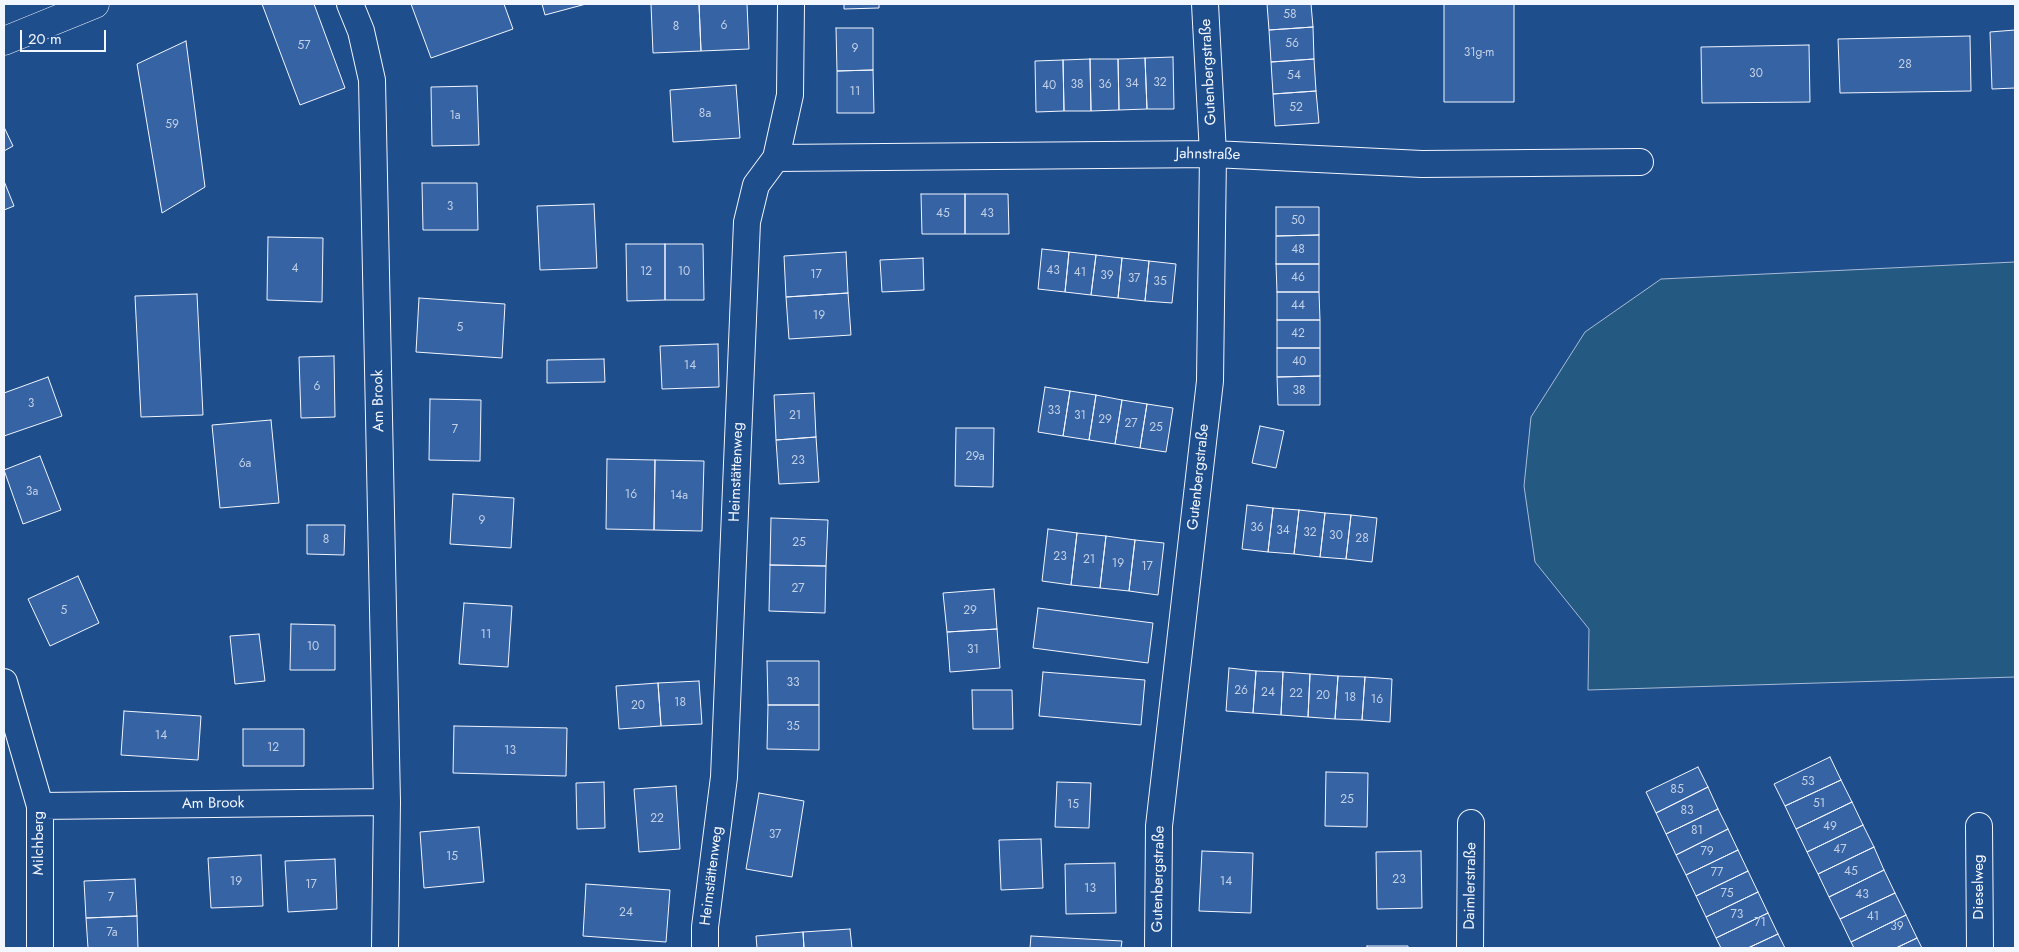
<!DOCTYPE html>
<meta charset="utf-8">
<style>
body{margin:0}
#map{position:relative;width:2019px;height:952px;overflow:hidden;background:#1f4e8c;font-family:Jost,sans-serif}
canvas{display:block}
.frame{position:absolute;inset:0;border:5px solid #f2f6ff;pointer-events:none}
.scale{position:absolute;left:20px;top:30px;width:86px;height:22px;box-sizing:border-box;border:2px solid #f2f6ff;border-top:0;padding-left:6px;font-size:15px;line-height:18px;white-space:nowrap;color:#f2f6ff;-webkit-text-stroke:4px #1f4e8c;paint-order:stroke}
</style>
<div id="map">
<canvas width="2019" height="952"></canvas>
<div class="frame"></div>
<div class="scale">20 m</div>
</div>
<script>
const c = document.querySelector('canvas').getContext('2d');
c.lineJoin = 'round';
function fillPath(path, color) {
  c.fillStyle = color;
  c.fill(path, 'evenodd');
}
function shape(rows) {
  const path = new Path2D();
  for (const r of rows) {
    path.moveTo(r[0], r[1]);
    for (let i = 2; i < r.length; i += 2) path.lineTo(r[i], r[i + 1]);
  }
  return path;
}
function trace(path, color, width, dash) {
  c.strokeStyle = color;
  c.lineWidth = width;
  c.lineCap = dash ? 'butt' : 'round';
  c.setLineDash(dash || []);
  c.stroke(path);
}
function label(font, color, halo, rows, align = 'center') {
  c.font = font + ' Jost,sans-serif';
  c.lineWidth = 4;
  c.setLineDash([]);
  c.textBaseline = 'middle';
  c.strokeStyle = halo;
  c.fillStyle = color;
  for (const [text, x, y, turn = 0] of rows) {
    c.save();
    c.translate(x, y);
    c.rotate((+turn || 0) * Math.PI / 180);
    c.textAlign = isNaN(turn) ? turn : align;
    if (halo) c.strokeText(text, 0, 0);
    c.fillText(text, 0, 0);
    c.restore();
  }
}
const green = shape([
 [2015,262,2015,677,1588,690,1589,629,1535,562,1524,486,1531,417,1585,332,1661,279,2015,262]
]);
const building = shape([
 [262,4,314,4,345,88,300,105,262,4],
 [411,4,504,4,513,29,431,58,411,4],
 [542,4,586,4,545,15,542,4],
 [651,4,699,4,701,51,653,53,651,4],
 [699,4,747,4,749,49,701,51,699,4],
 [844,4,879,4,879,8,844,9,844,4],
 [1267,4,1311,4,1313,27,1269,30,1267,4],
 [1444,4,1514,4,1514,102,1444,102,1444,4],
 [1313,27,1314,59,1271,62,1269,30,1313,27],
 [836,28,873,28,873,70,837,71,836,28],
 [2015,30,2015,88,1992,89,1990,32,2015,30],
 [1970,36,1971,91,1840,93,1838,39,1970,36],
 [186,41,205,187,162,213,137,64,186,41],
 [1809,45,1810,102,1702,103,1701,47,1809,45],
 [1173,57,1174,109,1147,109,1145,58,1173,57],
 [1145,58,1147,109,1119,110,1118,59,1145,58],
 [1090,59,1118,59,1119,110,1091,111,1090,59],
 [1090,59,1091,111,1064,111,1063,60,1090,59],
 [1314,59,1316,91,1273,94,1271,62,1314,59],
 [1063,60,1064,111,1036,112,1035,61,1063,60],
 [873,70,874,113,837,113,837,71,873,70],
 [736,85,740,138,673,142,670,90,736,85],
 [477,86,479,145,432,146,431,87,477,86],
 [1316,91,1319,123,1275,126,1273,94,1316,91],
 [4,127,13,146,4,151,4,127],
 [4,181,14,206,4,210,4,181],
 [422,183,477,183,478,230,423,230,422,183],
 [921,194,965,194,965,234,922,234,921,194],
 [965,194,1008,194,1009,234,965,234,965,194],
 [594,204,597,268,540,270,537,206,594,204],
 [1276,207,1319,207,1319,235,1276,236,1276,207],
 [1319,235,1319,264,1276,264,1276,236,1319,235],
 [268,237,323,238,322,302,267,300,268,237],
 [626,244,665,244,665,300,627,301,626,244],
 [665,244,703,244,704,300,665,300,665,244],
 [1042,249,1069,252,1065,292,1038,289,1042,249],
 [846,252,848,293,786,297,784,256,846,252],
 [1069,252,1096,255,1091,295,1065,292,1069,252],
 [1096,255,1122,258,1118,298,1091,295,1096,255],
 [923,258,924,290,882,292,880,260,923,258],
 [1122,258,1149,261,1145,301,1118,298,1122,258],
 [1149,261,1176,264,1172,303,1145,301,1149,261],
 [1276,264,1319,264,1319,292,1277,292,1276,264],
 [1277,292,1319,292,1320,320,1277,320,1277,292],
 [848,293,851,335,789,339,786,297,848,293],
 [197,294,203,415,141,417,135,296,197,294],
 [419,298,505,304,502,358,416,352,419,298],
 [1277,320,1320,320,1320,348,1277,348,1277,320],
 [718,344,719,387,662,389,660,346,718,344],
 [1277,348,1320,348,1320,376,1277,377,1277,348],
 [334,356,335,417,301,418,299,357,334,356],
 [604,359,605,382,547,383,547,360,604,359],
 [1320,376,1320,405,1278,405,1277,377,1320,376],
 [48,377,62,416,4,436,4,393,48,377],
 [1045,387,1070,391,1063,436,1038,432,1045,387],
 [1070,391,1096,395,1089,440,1063,436,1070,391],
 [814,393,816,437,776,440,774,395,814,393],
 [1096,395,1122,400,1115,444,1089,440,1096,395],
 [430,399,481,400,480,461,429,460,430,399],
 [1122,400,1147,404,1140,448,1115,444,1122,400],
 [1147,404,1173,408,1166,452,1140,448,1147,404],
 [271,420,279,503,220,508,212,425,271,420],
 [1260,426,1284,431,1276,468,1252,463,1260,426],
 [956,428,994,428,993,487,955,486,956,428],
 [816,437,819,482,779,484,776,440,816,437],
 [40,456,61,510,23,524,4,470,40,456],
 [607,459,655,460,654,530,606,529,607,459],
 [655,460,704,461,702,531,654,530,655,460],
 [453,494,514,498,511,548,450,544,453,494],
 [1247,505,1273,508,1268,552,1242,549,1247,505],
 [1273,508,1299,510,1294,554,1268,552,1273,508],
 [1299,510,1325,513,1320,557,1294,554,1299,510],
 [1325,513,1351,515,1346,559,1320,557,1325,513],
 [1351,515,1377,518,1372,562,1346,559,1351,515],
 [771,518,828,520,826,566,770,565,771,518],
 [307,525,345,525,344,555,307,554,307,525],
 [1048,529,1077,533,1071,585,1042,581,1048,529],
 [1077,533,1106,536,1100,588,1071,585,1077,533],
 [1106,536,1135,540,1129,591,1100,588,1106,536],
 [1135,540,1164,543,1158,595,1129,591,1135,540],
 [770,565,826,566,825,613,769,611,770,565],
 [78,576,99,623,50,646,28,599,78,576],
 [994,589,997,629,947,632,943,593,994,589],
 [464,603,512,606,508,667,459,664,464,603],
 [1038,608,1153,623,1148,663,1033,648,1038,608],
 [291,624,335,625,335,670,290,670,291,624],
 [997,629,1000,668,950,672,947,632,997,629],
 [259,634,265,681,235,684,230,636,259,634],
 [767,661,819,661,819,705,768,705,767,661],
 [1229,668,1256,671,1253,713,1226,711,1229,668],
 [1256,671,1283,672,1281,715,1253,713,1256,671],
 [1043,672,1145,680,1141,725,1039,716,1043,672],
 [1283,672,1310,674,1308,717,1281,715,1283,672],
 [1310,674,1338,676,1335,719,1308,717,1310,674],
 [1338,676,1365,677,1362,720,1335,719,1338,676],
 [1365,677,1392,679,1390,722,1362,720,1365,677],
 [699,681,702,724,661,726,658,683,699,681],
 [658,683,661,726,619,729,616,686,658,683],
 [972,690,1012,690,1013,729,973,729,972,690],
 [768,705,819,705,819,750,767,749,768,705],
 [124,711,201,716,198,760,121,755,124,711],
 [454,726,567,728,566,776,453,773,454,726],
 [243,729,304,729,304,766,243,766,243,729],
 [1830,757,1841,780,1785,806,1774,784,1830,757],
 [1698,767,1708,787,1656,813,1646,792,1698,767],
 [1326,772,1368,773,1367,827,1325,826,1326,772],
 [1841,780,1852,802,1796,829,1785,806,1841,780],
 [604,782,605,828,577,829,576,783,604,782],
 [1057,782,1091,783,1089,828,1055,827,1057,782],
 [676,786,680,849,639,852,634,789,676,786],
 [1708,787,1718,809,1666,834,1656,813,1708,787],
 [759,793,804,801,792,877,746,869,759,793],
 [1852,802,1863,825,1807,852,1796,829,1852,802],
 [1718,809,1728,829,1676,855,1666,834,1718,809],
 [1863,825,1874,847,1818,874,1807,852,1863,825],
 [479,827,484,882,424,888,420,832,479,827],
 [1728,829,1738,850,1686,875,1676,855,1728,829],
 [1041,839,1043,888,1001,890,999,840,1041,839],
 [1874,847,1884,870,1829,897,1818,874,1874,847],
 [1738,850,1748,871,1696,896,1686,875,1738,850],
 [1202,851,1253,853,1251,913,1199,911,1202,851],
 [1421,851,1422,908,1377,909,1376,852,1421,851],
 [261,855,263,906,211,908,208,858,261,855],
 [335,859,337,909,288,912,285,861,335,859],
 [1115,863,1116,913,1066,914,1065,864,1115,863],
 [1884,870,1895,893,1840,919,1829,897,1884,870],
 [1748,871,1758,892,1706,917,1696,896,1748,871],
 [135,879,137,916,86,918,84,881,135,879],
 [586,884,670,890,666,942,583,936,586,884],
 [1758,892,1768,913,1716,938,1706,917,1758,892],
 [1895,893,1906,915,1851,942,1840,919,1895,893],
 [1768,913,1778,934,1748,948,1721,948,1716,938,1768,913],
 [1906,915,1917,938,1896,948,1854,948,1851,942,1906,915],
 [137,916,138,948,88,948,86,918,137,916],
 [850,929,852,948,804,948,803,932,850,929],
 [803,932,804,948,757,948,756,936,803,932],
 [1778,934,1785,948,1748,948,1778,934],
 [1031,936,1122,941,1121,948,1030,948,1031,936],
 [1917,938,1922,948,1896,948,1917,938],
 [1367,946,1408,946,1408,948,1367,948,1367,946]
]);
const minor = shape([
 [350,4,361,31,372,80,387,802,385,948],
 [776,158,1213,154,1422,164,1640,162],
 [4,682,40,806,40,948],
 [40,806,387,802],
 [1979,826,1980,948],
 [705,948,705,927,724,777,747,222,756,185,776,158,790,95,791,4],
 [1158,948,1159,826,1210,381,1213,154,1205,4],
 [1470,948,1471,823]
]);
const tertiary = shape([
 [4,41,95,4]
]);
const numberNames = [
 ["58",1290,15],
 ["6",724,26],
 ["8",676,27],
 ["56",1292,44],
 ["57",304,46],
 ["9",855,49],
 ["31g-m",1479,53],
 ["28",1905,65],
 ["30",1756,74],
 ["54",1294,76],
 ["32",1160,83],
 ["34",1132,84],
 ["38",1077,85],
 ["36",1105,85],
 ["40",1049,86],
 ["11",855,92],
 ["52",1296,108],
 ["8a",705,114],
 ["1a",455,116],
 ["59",172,125],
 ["3",450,207],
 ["45",943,214],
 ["43",987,214],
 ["50",1298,221],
 ["48",1298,250],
 ["4",295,269],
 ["43",1053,271],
 ["12",646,272],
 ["10",684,272],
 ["41",1080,273],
 ["17",816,275],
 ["39",1107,276],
 ["46",1298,278],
 ["37",1134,279],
 ["35",1160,282],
 ["44",1298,306],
 ["19",819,316],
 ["5",460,328],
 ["42",1298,334],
 ["40",1299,362],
 ["14",690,366],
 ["6",317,387],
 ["38",1299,391],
 ["3",31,404],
 ["33",1054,411],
 ["21",795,416],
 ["31",1080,416],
 ["29",1105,420],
 ["27",1131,424],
 ["25",1156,428],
 ["7",455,430],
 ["29a",975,457],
 ["23",798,461],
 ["6a",245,464],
 ["3a",32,492],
 ["16",631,495],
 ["14a",679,496],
 ["9",482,521],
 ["36",1257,528],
 ["34",1283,531],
 ["32",1310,533],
 ["30",1336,536],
 ["28",1362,539],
 ["8",326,540],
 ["25",799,543],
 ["23",1060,557],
 ["21",1089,560],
 ["19",1118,564],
 ["17",1147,567],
 ["27",798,589],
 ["5",64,611],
 ["29",970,611],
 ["11",486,635],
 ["10",313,647],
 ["31",973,650],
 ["33",793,683],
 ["26",1241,691],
 ["24",1268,693],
 ["22",1296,694],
 ["20",1323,696],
 ["18",1350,698],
 ["16",1377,700],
 ["18",680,703],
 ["20",638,706],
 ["35",793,727],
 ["14",161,736],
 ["12",273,748],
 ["13",510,751],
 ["53",1808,782],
 ["85",1677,790],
 ["25",1347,800],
 ["51",1819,804],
 ["15",1073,805],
 ["83",1687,811],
 ["22",657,819],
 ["49",1830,827],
 ["81",1697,831],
 ["37",775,835],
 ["47",1840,850],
 ["79",1707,852],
 ["15",452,857],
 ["45",1851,872],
 ["77",1717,873],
 ["23",1399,880],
 ["19",236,882],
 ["14",1226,882],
 ["17",311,885],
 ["13",1090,889],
 ["75",1727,894],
 ["43",1862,895],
 ["7",111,898],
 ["24",626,913],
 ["73",1737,915],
 ["41",1873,917],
 ["71",1760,923],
 ["39",1897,927],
 ["7a",112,933]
];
const streetNames = [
 ["Gutenbergstraße",1209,72,-93],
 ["Jahnstraße",1208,155,1],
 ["Am Brook",379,401,-91],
 ["Heimstättenweg",737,472,-88],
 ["Gutenbergstraße",1199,477,-84],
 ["Am Brook",213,804,-1],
 ["Milchberg",39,843,-90],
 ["Heimstättenweg",712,876,-83],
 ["Gutenbergstraße",1159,879,-89],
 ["Daimlerstraße",1471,886,-89],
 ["Dieselweg",1979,887,-90]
];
fillPath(green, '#245a82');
trace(green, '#a8bbd7', 1);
fillPath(building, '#3563a3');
trace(building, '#f2f6ff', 1);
trace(minor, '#f2f6ff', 28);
trace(tertiary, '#f2f6ff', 29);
trace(minor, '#1f4e8c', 26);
trace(tertiary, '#1f4e8c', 28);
label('12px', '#c3d1e8', null, numberNames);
label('15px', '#f2f6ff', '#1f4e8c', streetNames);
</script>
